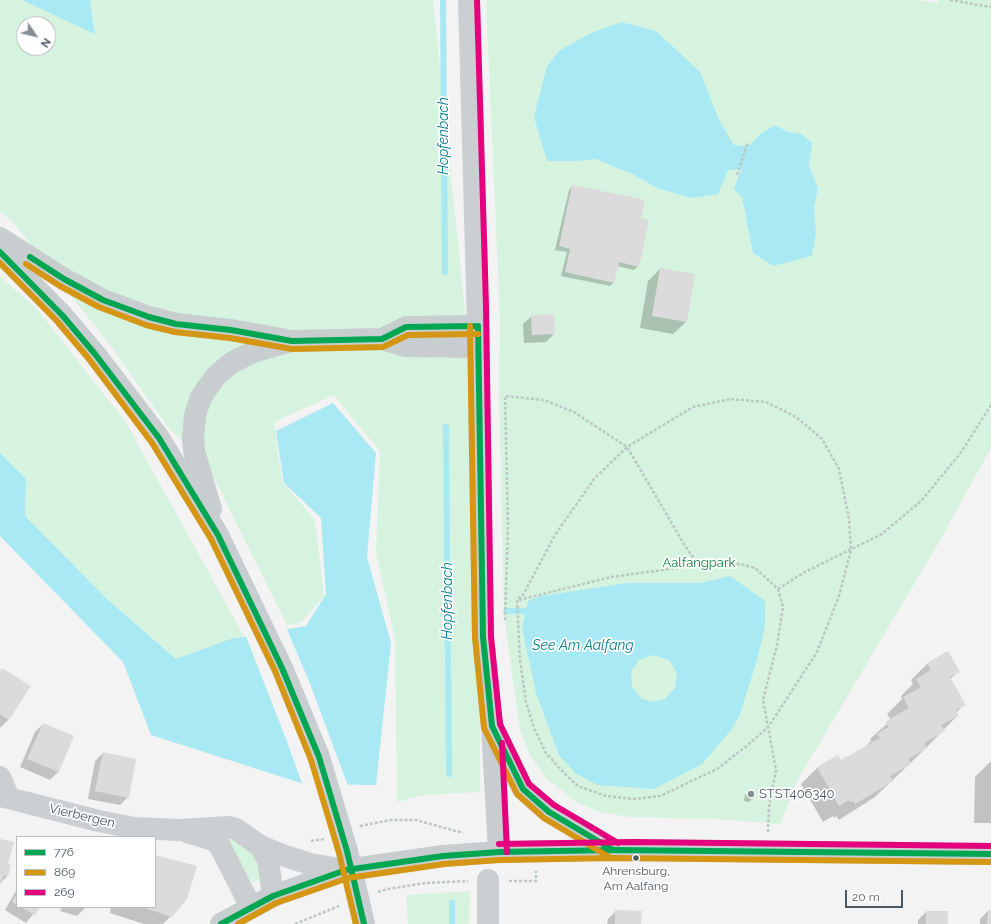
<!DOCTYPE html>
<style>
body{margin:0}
#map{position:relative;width:991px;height:924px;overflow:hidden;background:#f3f3f3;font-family:Raleway,sans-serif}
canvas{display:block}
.legend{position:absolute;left:16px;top:836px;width:140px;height:72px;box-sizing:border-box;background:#fff;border:1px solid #b6bcc0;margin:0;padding:5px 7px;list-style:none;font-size:12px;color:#485761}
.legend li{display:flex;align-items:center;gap:8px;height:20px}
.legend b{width:20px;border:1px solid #b6bcc0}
.north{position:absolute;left:16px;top:16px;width:40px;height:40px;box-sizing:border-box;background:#fff;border:1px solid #b6bcc0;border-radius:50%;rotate:125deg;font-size:11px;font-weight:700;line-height:16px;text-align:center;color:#485761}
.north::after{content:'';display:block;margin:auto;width:14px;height:18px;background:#848e94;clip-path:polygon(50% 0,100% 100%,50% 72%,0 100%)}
.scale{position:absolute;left:845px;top:890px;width:58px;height:18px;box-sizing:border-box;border:2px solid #485761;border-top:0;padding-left:5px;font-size:12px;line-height:14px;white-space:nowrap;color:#485761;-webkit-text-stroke:3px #fff;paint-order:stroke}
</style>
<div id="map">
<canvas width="991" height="924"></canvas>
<ul class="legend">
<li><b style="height:5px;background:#00a651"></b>776</li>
<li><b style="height:5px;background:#d49613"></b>869</li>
<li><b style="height:5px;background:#e5007d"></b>269</li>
</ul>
<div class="north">N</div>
<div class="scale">20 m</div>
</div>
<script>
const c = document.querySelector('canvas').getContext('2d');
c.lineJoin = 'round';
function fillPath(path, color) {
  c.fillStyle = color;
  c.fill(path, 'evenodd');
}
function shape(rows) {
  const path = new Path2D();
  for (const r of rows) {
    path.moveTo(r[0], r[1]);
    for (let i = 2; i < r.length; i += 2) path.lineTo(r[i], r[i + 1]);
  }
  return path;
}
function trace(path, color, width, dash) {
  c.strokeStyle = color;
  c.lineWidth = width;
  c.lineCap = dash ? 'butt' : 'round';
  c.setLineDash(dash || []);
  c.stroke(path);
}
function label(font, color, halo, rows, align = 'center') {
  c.font = font + ' Raleway,sans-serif';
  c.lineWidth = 3.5;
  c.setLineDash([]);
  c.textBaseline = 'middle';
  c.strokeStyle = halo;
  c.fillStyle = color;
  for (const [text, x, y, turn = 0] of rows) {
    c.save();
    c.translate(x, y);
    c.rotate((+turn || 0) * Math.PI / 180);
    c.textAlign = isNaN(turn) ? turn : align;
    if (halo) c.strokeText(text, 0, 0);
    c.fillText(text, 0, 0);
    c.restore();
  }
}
const green = shape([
 [0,0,22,0,95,33,90,0,433,0,465,311,480,712,480,792,423,795,397,802,395,639,376,552,380,452,334,395,274,422,282,481,315,520,324,596,301,622,287,625,203,456,170,430,110,345,13,222,0,212],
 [24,24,48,24,48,48,24,48],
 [486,0,919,0,937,3,939,0,991,0,991,448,938,544,798,779,780,824,714,819,630,817,599,812,575,801,546,778,530,755,520,730,504,616,499,391,500,320],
 [656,31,674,49,710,100,719,120,734,145,749,146,759,135,774,125,789,132,801,134,811,143,809,166,818,188,814,209,816,232,789,261,773,266,753,253,742,198,734,189,741,169,728,170,657,188,632,174,595,159,547,161,542,143,547,66,560,50,589,34],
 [0,277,36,308,125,421,244,636,230,639,176,659,107,599,25,516,26,479,0,453],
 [232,835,255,857,261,875,258,881,253,882,248,877,227,838],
 [470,891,469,924,408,924,406,895]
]);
const water = shape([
 [22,0,90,0,95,34],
 [621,22,656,31,700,72,719,120,734,145,749,146,759,135,774,125,789,132,801,134,812,143,809,166,818,188,814,209,816,232,812,256,773,266,753,253,742,198,734,189,741,169,728,170,718,194,692,198,657,188,632,174,595,159,577,161,547,161,534,117,547,66,560,50,589,34],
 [333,403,376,453,367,557,391,643,376,785,304,784,151,735,123,662,0,536,0,453,26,479,25,516,107,599,176,659,230,639,306,626,326,594,321,518,284,483,276,431],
 [730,576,765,601,765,627,757,660,739,717,731,730,702,764,654,789,597,785,575,773,559,755,536,693,522,628,528,601,542,596,626,583,701,583],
 [654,655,670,661,677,673,675,688,665,699,653,702,642,699,632,687,631,671,639,660]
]);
const pier = shape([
 [286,627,311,686,348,786,303,786,286,739,245,634]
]);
const shadow = shape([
 [572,186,640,219,638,266,634,270,617,266,614,282,610,286,561,276,567,252,555,250,569,190],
 [660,269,686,322,673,334,640,328,648,281],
 [532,316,554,334,546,342,524,343,523,324],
 [948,652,958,671,950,680,964,704,956,713,958,715,927,747,875,797,839,820,836,816,834,818,833,816,823,822,801,784,817,768,837,756,841,761,865,747,871,741,870,739,891,720,887,714,902,699,901,696,913,684,911,680,927,664],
 [0,672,9,719,1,727,0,727],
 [43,724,73,737,58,772,50,780,20,767,35,732],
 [103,753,128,797,120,805,88,799,95,761],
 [991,761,991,823,974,823,975,777],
 [749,791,753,798,749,802,744,801,745,795],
 [0,840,7,876,0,884],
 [155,856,171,916,163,924,144,924,110,913,111,907,155,907],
 [17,889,17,907,39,907,26,923,5,910],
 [62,907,86,907,77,916,60,911],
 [616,911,640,924,607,924,608,919],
 [988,911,991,911,991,924,980,924,980,919],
 [926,912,947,924,918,924,918,920]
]);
const stream = shape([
 [443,0,445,272],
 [446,427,449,774],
 [506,611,526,611],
 [452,902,452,924]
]);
const building = shape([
 [572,185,645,200,641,218,649,220,639,267,619,262,614,283,565,272,570,249,559,246],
 [660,268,695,274,687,322,652,316],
 [554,314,555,334,532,335,531,315],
 [948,651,960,672,950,677,966,705,956,710,959,715,941,725,945,731,924,743,927,748,908,759,911,764,890,776,893,781,855,804,853,801,850,802,849,800,839,806,817,767,838,755,841,760,880,738,877,734,889,727,885,722,909,708,903,697,921,687,916,679,931,670,927,663],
 [2,668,31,686,9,720,0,714,0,671],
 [43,723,74,736,59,772,27,759],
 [103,752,136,759,129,798,95,791],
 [749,790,756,792,753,799,747,797],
 [0,839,14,842,8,864,11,865,8,876,4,875,0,886],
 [155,855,197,866,187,899,172,917,142,907,155,907],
 [17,893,17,905,12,902],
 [21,907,40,907,35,915],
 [615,910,642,911,641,924,615,924],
 [988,910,991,910,991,924,987,924],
 [926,911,948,911,948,924,926,924]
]);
const path = shape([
 [950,0,991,7],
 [737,175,748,142],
 [731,399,766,402,796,417,822,439,839,469,849,519,851,550,839,596,817,652,769,726,748,745,717,769,660,796,634,799,606,796,578,786,565,774,546,753,534,728,526,702,520,660,517,600,523,595,555,535,594,479,627,447,693,407,731,399],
 [778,589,805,572,882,534,921,501,960,454,991,405],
 [519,600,611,577,699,565],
 [505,620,508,525,505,396,544,400,574,412,627,447,687,549,699,565,740,564,755,568,778,589,783,607,777,645,763,700,776,770,769,806,768,832],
 [360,826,391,820,416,820,463,833],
 [311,841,324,839],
 [509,881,536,881,536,871],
 [378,892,388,889,425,883,468,881],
 [295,924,339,906]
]);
const minor = shape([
 [469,0,478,326],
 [0,777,9,798],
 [0,796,99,821,134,828,180,830,228,827,236,829,260,846,285,856,310,864,346,870],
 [187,832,216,841,221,848,251,907],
 [260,846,268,860,273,896],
 [488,924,488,880]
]);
const major = shape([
 [0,238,64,279,103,300,149,317,176,324,231,330,292,341,382,339,405,346,478,347],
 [0,252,62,315,95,354,159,438,218,535],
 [382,339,406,327,478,326,483,637,492,726,499,852],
 [211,509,194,451,193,438,195,415,201,397,215,377,231,363,253,352,288,342],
 [497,736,523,789,549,812,613,849],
 [221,924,273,896,346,870,443,856,499,852,614,850,991,854]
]);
const majorBridge = shape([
 [218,535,282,668,319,757,347,851,364,924]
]);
const bus1 = shape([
 [0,252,62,315,95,354,159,438,218,535,282,668,319,757,347,851,364,924],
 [30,257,64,279,103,300,149,317,176,324,231,330,292,341,382,339,406,327,478,326],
 [478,326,483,637,492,726,523,789,549,812,613,850],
 [221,924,273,896,346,870,443,856,499,852,614,850,991,854]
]);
const bus2 = shape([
 [0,263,56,320,89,359,152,443,211,539,275,671,311,760,339,853,356,924],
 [26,264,60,286,99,307,146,325,175,332,230,338,292,349,383,347,408,335,478,334],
 [470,326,475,637,484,728,517,794,544,818,609,857],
 [238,924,276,903,348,878,444,864,499,860,614,858,991,862]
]);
const bus3 = shape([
 [477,0,486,306,491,637,500,724,529,784,554,805,618,843],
 [502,743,507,852],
 [499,844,633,842,991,846]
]);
const markers = [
 [751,794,4,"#848e94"],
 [636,858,3.5,"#485761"]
];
const busNames = [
 ["Ahrensburg,",636,871],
 ["Am Aalfang",636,886]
];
const parkNames = [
 ["Aalfangpark",699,563]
];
const poiNames = [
 ["STST406340",759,794]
];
const streetNames = [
 ["Vierbergen",82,816,13]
];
const waterNames = [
 ["Hopfenbach",444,136,-90],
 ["Hopfenbach",448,601,-90],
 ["See Am Aalfang",583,646]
];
fillPath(green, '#d6f3df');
fillPath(water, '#a9e9f3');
fillPath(pier, '#f3f3f3');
fillPath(shadow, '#0003');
trace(stream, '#a9e9f3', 6);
fillPath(building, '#dbdbdc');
trace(path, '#bac7c2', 2.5, [3, 2]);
trace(minor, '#cccfd2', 22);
trace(major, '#c8cdd0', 22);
trace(majorBridge, '#c8cdd0', 22);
trace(bus1, '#00a651', 6);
trace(bus2, '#d49613', 6);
trace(bus3, '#e5007d', 6);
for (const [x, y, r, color] of markers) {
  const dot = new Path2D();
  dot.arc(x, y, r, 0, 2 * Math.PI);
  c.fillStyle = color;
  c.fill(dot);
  trace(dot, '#fff', 1.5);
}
label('12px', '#485761', '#fff', busNames);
label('13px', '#118441', '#fff', parkNames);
label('13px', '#485761', '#fff', poiNames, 'left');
label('13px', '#485761', '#fff', streetNames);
label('italic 14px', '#067d90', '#fff', waterNames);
</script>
